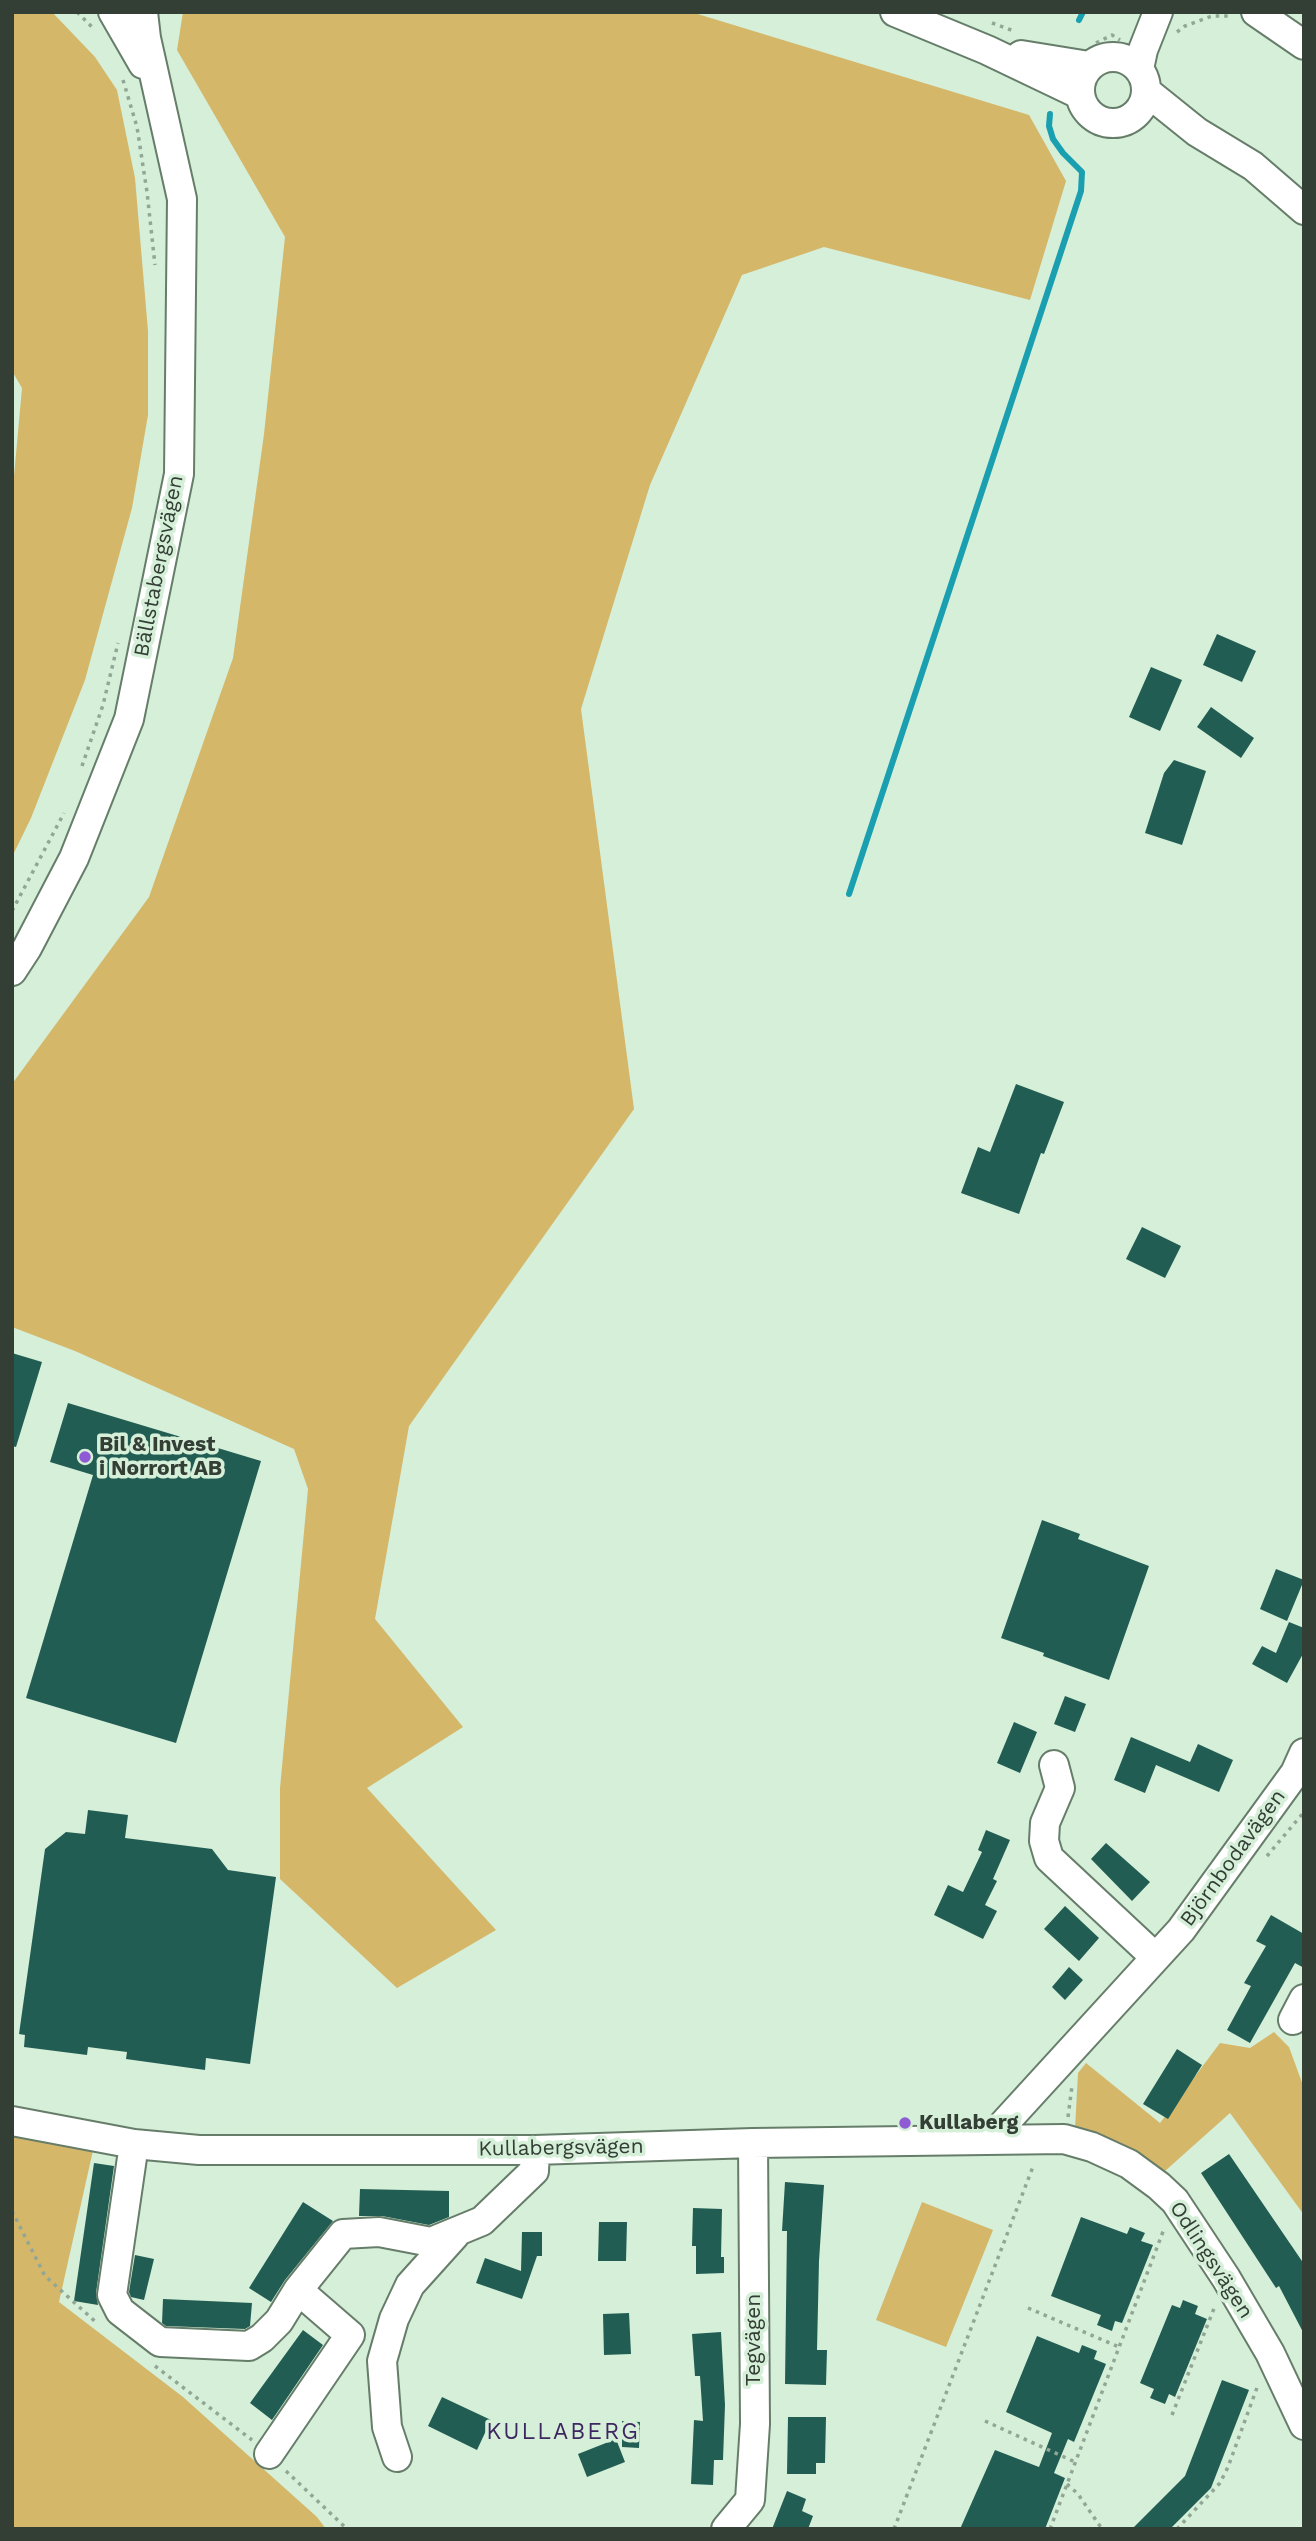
<!DOCTYPE html>
<meta charset="utf-8">
<style>
body{margin:0}
#map{position:relative;width:1316px;height:2541px;overflow:hidden;background:#d5efd9;font-family:"Work Sans",sans-serif}
canvas{display:block}
.frame{position:absolute;inset:0;border:14px solid #333e35;pointer-events:none}
</style>
<div id="map">
<canvas width="1316" height="2541"></canvas>
<div class="frame"></div>
</div>
<script>
const c = document.querySelector('canvas').getContext('2d');
c.lineJoin = 'round';
function fillPath(path, color) {
  c.fillStyle = color;
  c.fill(path, 'evenodd');
}
function shape(rows) {
  const path = new Path2D();
  for (const r of rows) {
    if (r.length === 3) {
      path.moveTo(r[0] + r[2], r[1]);
      path.arc(r[0], r[1], r[2], 0, 2 * Math.PI);
      continue;
    }
    path.moveTo(r[0], r[1]);
    for (let i = 2; i < r.length; i += 2) path.lineTo(r[i], r[i + 1]);
  }
  return path;
}
function trace(path, color, width, dash) {
  c.strokeStyle = color;
  c.lineWidth = width;
  c.lineCap = dash ? 'butt' : 'round';
  c.setLineDash(dash || []);
  c.stroke(path);
}
function label(font, color, halo, rows, align = 'center') {
  c.font = font + ' "Work Sans",sans-serif';
  c.lineWidth = 7;
  c.setLineDash([]);
  c.textBaseline = 'middle';
  c.strokeStyle = halo;
  c.fillStyle = color;
  for (const [text, x, y, turn = 0] of rows) {
    c.save();
    c.translate(x, y);
    c.rotate((+turn || 0) * Math.PI / 180);
    c.textAlign = isNaN(turn) ? turn : align;
    if (halo) c.strokeText(text, 0, 0);
    c.fillText(text, 0, 0);
    c.restore();
  }
}
const green = shape([
 [12,12,52,12,95,57,117,90,135,178,148,331,148,415,132,508,85,680,31,818,12,857,12,498,22,388,12,371],
 [183,12,691,12,1029,115,1066,181,1030,300,824,247,742,275,650,485,581,709,634,1109,409,1426,375,1619,463,1727,367,1788,496,1930,397,1988,280,1879,280,1788,308,1489,294,1449,75,1351,12,1327,12,1084,149,897,233,658,264,434,285,237,177,50],
 [1274,2032,1289,2047,1304,2088,1304,2215,1230,2113,1165,2171,1133,2149,1075,2129,1078,2073,1086,2063,1160,2123,1220,2043,1250,2048],
 [12,2134,94,2146,59,2302,183,2397,317,2517,326,2529,12,2529],
 [922,2202,993,2230,946,2347,876,2320]
]);
const stream = shape([
 [1079,20,1083,12],
 [849,894,1081,191,1082,172,1063,153,1053,139,1049,126,1050,114]
]);
const building = shape([
 [1217,634,1256,651,1242,682,1203,665],
 [1151,667,1182,680,1160,731,1129,717],
 [1211,707,1254,738,1241,758,1197,727],
 [1174,760,1206,771,1182,845,1145,833,1164,773],
 [1016,1084,1064,1102,1044,1154,1041,1153,1019,1214,961,1193,978,1147,990,1152],
 [1142,1227,1181,1246,1165,1278,1126,1259],
 [12,1353,42,1362,16,1447,12,1446],
 [68,1403,261,1461,176,1743,26,1698,93,1475,50,1462],
 [1042,1520,1080,1534,1078,1539,1149,1566,1109,1680,1043,1656,1044,1653,1001,1638],
 [1276,1569,1304,1580,1287,1621,1260,1609],
 [1289,1622,1304,1628,1304,1652,1287,1683,1252,1664,1262,1646,1276,1653],
 [1065,1696,1086,1704,1075,1732,1054,1724],
 [1014,1722,1037,1732,1020,1773,997,1763],
 [1131,1737,1190,1762,1198,1744,1233,1760,1219,1792,1156,1765,1145,1793,1114,1780],
 [88,1810,128,1815,125,1838,212,1849,228,1870,276,1877,250,2064,206,2058,205,2070,126,2059,127,2052,88,2047,87,2055,24,2047,25,2035,19,2034,45,1849,66,1832,85,1834],
 [986,1830,1010,1840,993,1879,997,1881,985,1905,997,1911,983,1939,934,1915,948,1885,963,1892,982,1852,978,1850],
 [1106,1843,1150,1882,1132,1901,1091,1859],
 [1065,1906,1099,1938,1079,1961,1044,1929],
 [1271,1915,1304,1934,1304,1968,1295,1963,1250,2043,1227,2030,1251,1986,1244,1983,1266,1946,1256,1941],
 [1069,1967,1083,1980,1065,2000,1052,1987],
 [1177,2049,1202,2065,1168,2119,1143,2104],
 [1229,2154,1304,2264,1304,2334,1279,2286,1276,2288,1201,2173],
 [94,2163,114,2166,96,2293,98,2305,74,2301],
 [785,2182,824,2185,819,2261,817,2350,827,2350,826,2385,785,2384,787,2231,782,2231],
 [360,2189,449,2191,449,2217,429,2225,382,2216,359,2216],
 [303,2202,333,2221,285,2280,271,2302,249,2288],
 [693,2208,722,2209,721,2257,724,2257,724,2273,696,2274,696,2246,692,2246],
 [1081,2217,1127,2234,1130,2227,1145,2233,1141,2241,1153,2245,1122,2323,1115,2321,1112,2331,1097,2325,1101,2315,1051,2296],
 [599,2222,627,2222,626,2261,598,2261],
 [522,2232,542,2232,542,2256,537,2256,522,2299,476,2283,485,2258,521,2271],
 [135,2255,154,2259,144,2300,131,2297,129,2292],
 [163,2299,252,2303,250,2326,245,2329,166,2326,162,2323],
 [1183,2300,1198,2306,1195,2314,1207,2319,1175,2397,1169,2394,1165,2404,1150,2398,1154,2389,1140,2383,1172,2305,1180,2308],
 [629,2313,631,2354,604,2355,603,2314],
 [303,2330,323,2345,272,2420,250,2403],
 [721,2332,725,2405,723,2460,714,2460,713,2485,691,2484,694,2420,703,2421,700,2376,695,2376,692,2334],
 [1037,2336,1079,2353,1082,2345,1097,2351,1094,2359,1106,2364,1074,2442,1068,2439,1054,2473,1065,2478,1045,2529,960,2529,995,2450,1039,2467,1052,2433,1006,2412],
 [1222,2380,1249,2390,1211,2488,1170,2529,1132,2529,1185,2476],
 [442,2397,491,2420,477,2450,428,2426],
 [788,2417,826,2417,825,2463,816,2463,816,2474,787,2474],
 [622,2421,640,2422,639,2448,622,2447],
 [616,2439,625,2462,587,2477,578,2454],
 [787,2491,806,2499,802,2511,813,2516,808,2529,772,2529]
]);
const path = shape([
 [77,12,93,28],
 [992,23,1014,31],
 [1177,32,1185,26,1212,16,1232,16],
 [1096,43,1112,35,1120,40],
 [123,80,137,127,147,192,155,265],
 [82,766,103,705,118,643],
 [12,911,64,813],
 [1267,1856,1304,1812],
 [1068,2117,1072,2086],
 [12,2211,45,2276,98,2324],
 [1028,2308,1119,2347],
 [155,2366,252,2440],
 [1172,2415,1215,2306],
 [985,2421,1075,2462],
 [286,2471,347,2529],
 [1067,2484,1078,2494,1102,2529],
 [894,2529,1034,2164],
 [1050,2529,1164,2229],
 [1177,2529,1220,2483,1228,2467,1258,2385]
]);
const minor = shape([
 [113,12,143,64],
 [895,12,987,50,1079,94],
 [1256,12,1304,45],
 [1021,55,1089,66],
 [1113,90,33],
 [1139,69,1143,50,1158,12],
 [1146,91,1197,132,1253,166,1304,210],
 [12,971,27,948,74,858,129,719,179,474,182,199,146,38,143,12],
 [1054,1765,1060,1788,1045,1823,1044,1841,1049,1858,1155,1957],
 [1293,2020,1304,1999],
 [12,2121,134,2144,199,2150,535,2150,753,2143,1064,2139,1092,2147,1129,2164,1159,2186,1175,2201,1226,2278,1270,2353,1304,2425],
 [989,2140,1181,1930,1295,1773,1304,1753],
 [134,2144,112,2295,120,2311,160,2342,249,2346,262,2338,279,2321,298,2290],
 [269,2454,350,2335,298,2290,343,2234,379,2232,431,2242,482,2221,534,2171,535,2150],
 [397,2457,387,2427,382,2361,394,2319,410,2285,455,2235],
 [726,2529,750,2500,755,2424,753,2143]
]);
const markers = [
 [85,1457,7,"#8e5bd4"],
 [905,2123,7,"#8e5bd4"]
];
const streetNames = [
 ["Bällstabergsvägen",159,566,-79],
 ["Björnbodavägen",1233,1858,-54],
 ["Kullabergsvägen",561,2148,-1],
 ["Odlingsvägen",1211,2260,57],
 ["Tegvägen",754,2340,-90]
];
const poiNames = [
 ["Bil & Invest",99,1445],
 ["i Norrort AB",99,1469],
 ["Kullaberg",919,2123]
];
const neighbourhoodNames = [
 ["KULLABERG",563,2432]
];
fillPath(green, '#d5b76a');
trace(stream, '#1a9fb1', 6);
fillPath(building, '#225d53');
trace(minor, '#667d69', 32);
trace(path, '#92a695', 3.5, [3.5, 5]);
trace(minor, '#fff', 28);
for (const [x, y, r, color] of markers) {
  const dot = new Path2D();
  dot.arc(x, y, r, 0, 2 * Math.PI);
  c.fillStyle = color;
  c.fill(dot);
  trace(dot, '#d5efd9', 2.5);
}
label('21px', '#333e35', '#d5efd9', streetNames);
label('bold 21px', '#333e35', '#d5efd9', poiNames, 'left');
c.letterSpacing = '2px';
label('23px', '#3e2660', '#d5efd9', neighbourhoodNames);
c.letterSpacing = '0px';
</script>
